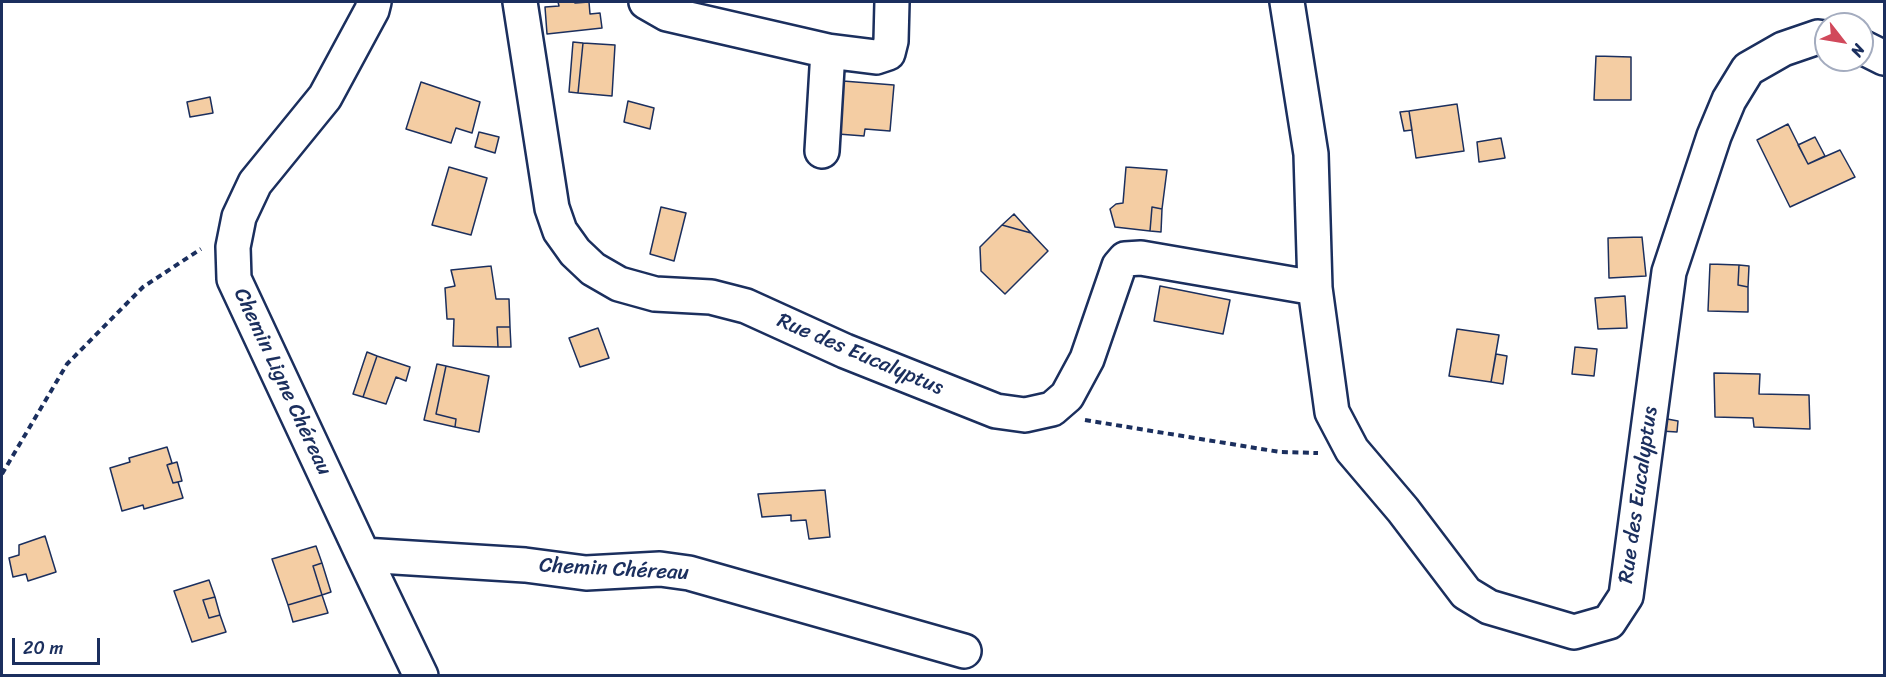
<!DOCTYPE html>
<meta charset="utf-8">
<style>
body{margin:0}
#map{position:relative;width:1886px;height:677px;overflow:hidden;background:#fff;font-family:Sriracha,sans-serif}
canvas{display:block}
.frame{position:absolute;inset:0;border:3px solid #1b2f5e;pointer-events:none}
.north{position:absolute;left:1814px;top:12px;width:60px;height:60px;box-sizing:border-box;background:#fff;border:2px solid #a4acbf;border-radius:50%;rotate:121deg;font-size:16px;font-weight:700;line-height:24px;text-align:center;color:#1b2f5e}
.north::after{content:'';display:block;margin:auto;width:21px;height:27px;background:#d1495b;clip-path:polygon(50% 0,100% 100%,50% 72%,0 100%)}
.scale{position:absolute;left:12px;top:638px;width:88px;height:27px;box-sizing:border-box;border:3px solid #1b2f5e;border-top:0;padding-left:8px;font-size:18px;line-height:21px;white-space:nowrap;color:#1b2f5e;-webkit-text-stroke:4px #fff;paint-order:stroke}
</style>
<div id="map">
<canvas width="1886" height="677"></canvas>
<div class="frame"></div>
<div class="north">N</div>
<div class="scale">20 m</div>
</div>
<script>
const c = document.querySelector('canvas').getContext('2d');
c.lineJoin = 'round';
function fillPath(path, color) {
  c.fillStyle = color;
  c.fill(path, 'evenodd');
}
function shape(rows) {
  const path = new Path2D();
  for (const r of rows) {
    path.moveTo(r[0], r[1]);
    for (let i = 2; i < r.length; i += 2) path.lineTo(r[i], r[i + 1]);
  }
  return path;
}
function trace(path, color, width, dash) {
  c.strokeStyle = color;
  c.lineWidth = width;
  c.lineCap = dash ? 'butt' : 'round';
  c.setLineDash(dash || []);
  c.stroke(path);
}
function label(font, color, halo, rows, align = 'center') {
  c.font = font + ' Sriracha,sans-serif';
  c.lineWidth = 6;
  c.setLineDash([]);
  c.textBaseline = 'middle';
  c.strokeStyle = halo;
  c.fillStyle = color;
  for (const [text, x, y, turn = 0] of rows) {
    c.save();
    c.translate(x, y);
    c.rotate((+turn || 0) * Math.PI / 180);
    c.textAlign = isNaN(turn) ? turn : align;
    if (halo) c.strokeText(text, 0, 0);
    c.fillText(text, 0, 0);
    c.restore();
  }
}
const building = shape([
 [558,2,574,2,575,3,589,2,590,14,600,13,602,28,547,34,545,7,559,6,558,2],
 [573,42,583,43,578,93,569,92,573,42],
 [583,43,615,45,612,96,578,93,583,43],
 [1596,56,1631,57,1631,100,1594,100,1596,56],
 [843,81,894,85,890,131,865,129,864,136,838,134,843,81],
 [421,82,480,102,472,133,456,128,451,143,406,129,421,82],
 [210,97,213,113,190,117,187,102,210,97],
 [628,101,654,108,650,129,624,122,628,101],
 [1457,104,1464,151,1416,158,1409,111,1457,104],
 [1409,111,1412,130,1404,131,1400,112,1409,111],
 [1788,124,1808,164,1840,150,1855,177,1790,207,1757,140,1788,124],
 [479,132,499,137,495,153,475,147,479,132],
 [1815,137,1825,156,1808,164,1798,145,1815,137],
 [1501,138,1505,158,1479,162,1477,142,1501,138],
 [449,167,487,178,471,235,432,225,449,167],
 [1126,167,1167,170,1162,209,1152,207,1150,231,1115,227,1110,209,1116,204,1123,203,1126,167],
 [661,207,686,213,674,261,650,254,661,207],
 [1152,207,1162,209,1161,232,1150,231,1152,207],
 [1014,214,1031,233,1002,225,1014,214],
 [1002,225,1031,233,1048,251,1005,294,981,271,980,247,1002,225],
 [1642,237,1646,276,1609,278,1608,238,1642,237],
 [1710,264,1739,265,1738,285,1748,287,1748,312,1708,311,1710,264],
 [1739,265,1749,266,1748,287,1738,285,1739,265],
 [491,266,496,299,509,299,510,327,497,327,498,347,453,346,454,319,447,319,445,288,455,286,451,270,491,266],
 [1160,286,1230,300,1223,334,1154,321,1160,286],
 [1625,296,1627,328,1598,329,1595,298,1625,296],
 [497,327,510,327,511,347,498,347,497,327],
 [598,328,609,358,580,367,569,338,598,328],
 [1457,329,1499,335,1491,382,1449,376,1457,329],
 [1575,347,1597,349,1594,376,1572,374,1575,347],
 [367,352,377,356,363,397,353,394,367,352],
 [1496,354,1507,356,1503,384,1491,382,1496,354],
 [377,356,410,367,406,381,396,377,386,404,363,397,377,356],
 [437,364,446,366,436,414,456,419,455,427,424,420,437,364],
 [446,366,489,376,479,432,455,427,456,419,436,414,446,366],
 [1714,373,1760,374,1759,394,1809,395,1810,429,1754,427,1753,418,1715,417,1714,373],
 [1662,418,1678,421,1677,432,1661,431,1662,418],
 [167,447,172,463,167,465,173,483,178,482,183,498,144,509,143,505,122,511,110,468,130,462,129,458,167,447],
 [177,462,182,481,173,483,167,465,177,462],
 [825,490,830,537,809,539,806,520,791,521,791,515,762,517,758,494,825,490],
 [45,536,56,572,28,581,26,574,13,577,9,558,19,555,19,545,45,536],
 [316,546,322,563,313,566,322,595,288,605,272,559,316,546],
 [322,563,331,592,322,595,313,566,322,563],
 [209,580,215,597,203,600,209,618,220,615,226,632,192,642,174,591,209,580],
 [322,595,328,613,293,622,288,605,322,595],
 [215,597,220,615,209,618,203,600,215,597]
]);
const path = shape([
 [1085,420,1280,452,1318,453],
 [2,474,67,364,143,287,201,249]
]);
const minor = shape([
 [374,2,372,10,325,97,255,183,239,217,233,247,234,279,363,555,421,676],
 [520,2,552,208,560,231,575,252,593,269,619,284,655,294,711,297,746,306,845,351,996,411,1025,415,1052,409,1067,396,1087,359,1119,266,1125,259,1141,258,1315,288,1332,412,1352,450,1403,510,1466,593,1489,607,1574,632,1609,622,1626,596,1669,272,1714,136,1729,100,1748,69,1783,49,1818,37,1826,38],
 [646,2,667,14,828,51,822,151],
 [1287,2,1311,154,1315,288],
 [1862,47,1884,58],
 [828,51,876,57,888,53,891,41,892,2],
 [363,555,525,565,586,573,660,569,689,573,964,651]
]);
const streetNames = [
 ["Rue des Eucalyptus",860,355,23],
 ["Chemin Ligne Chéreau",282,382,65],
 ["Rue des Eucalyptus",1639,495,-82],
 ["Chemin Chéreau",614,570,3]
];
fillPath(building, '#f4cda3');
trace(building, '#1b2f5e', 1.5);
trace(minor, '#1b2f5e', 38);
trace(path, '#1b2f5e', 4, [6, 4.5]);
trace(minor, '#fff', 33);
label('21px', '#1b2f5e', '#fff', streetNames);
</script>
